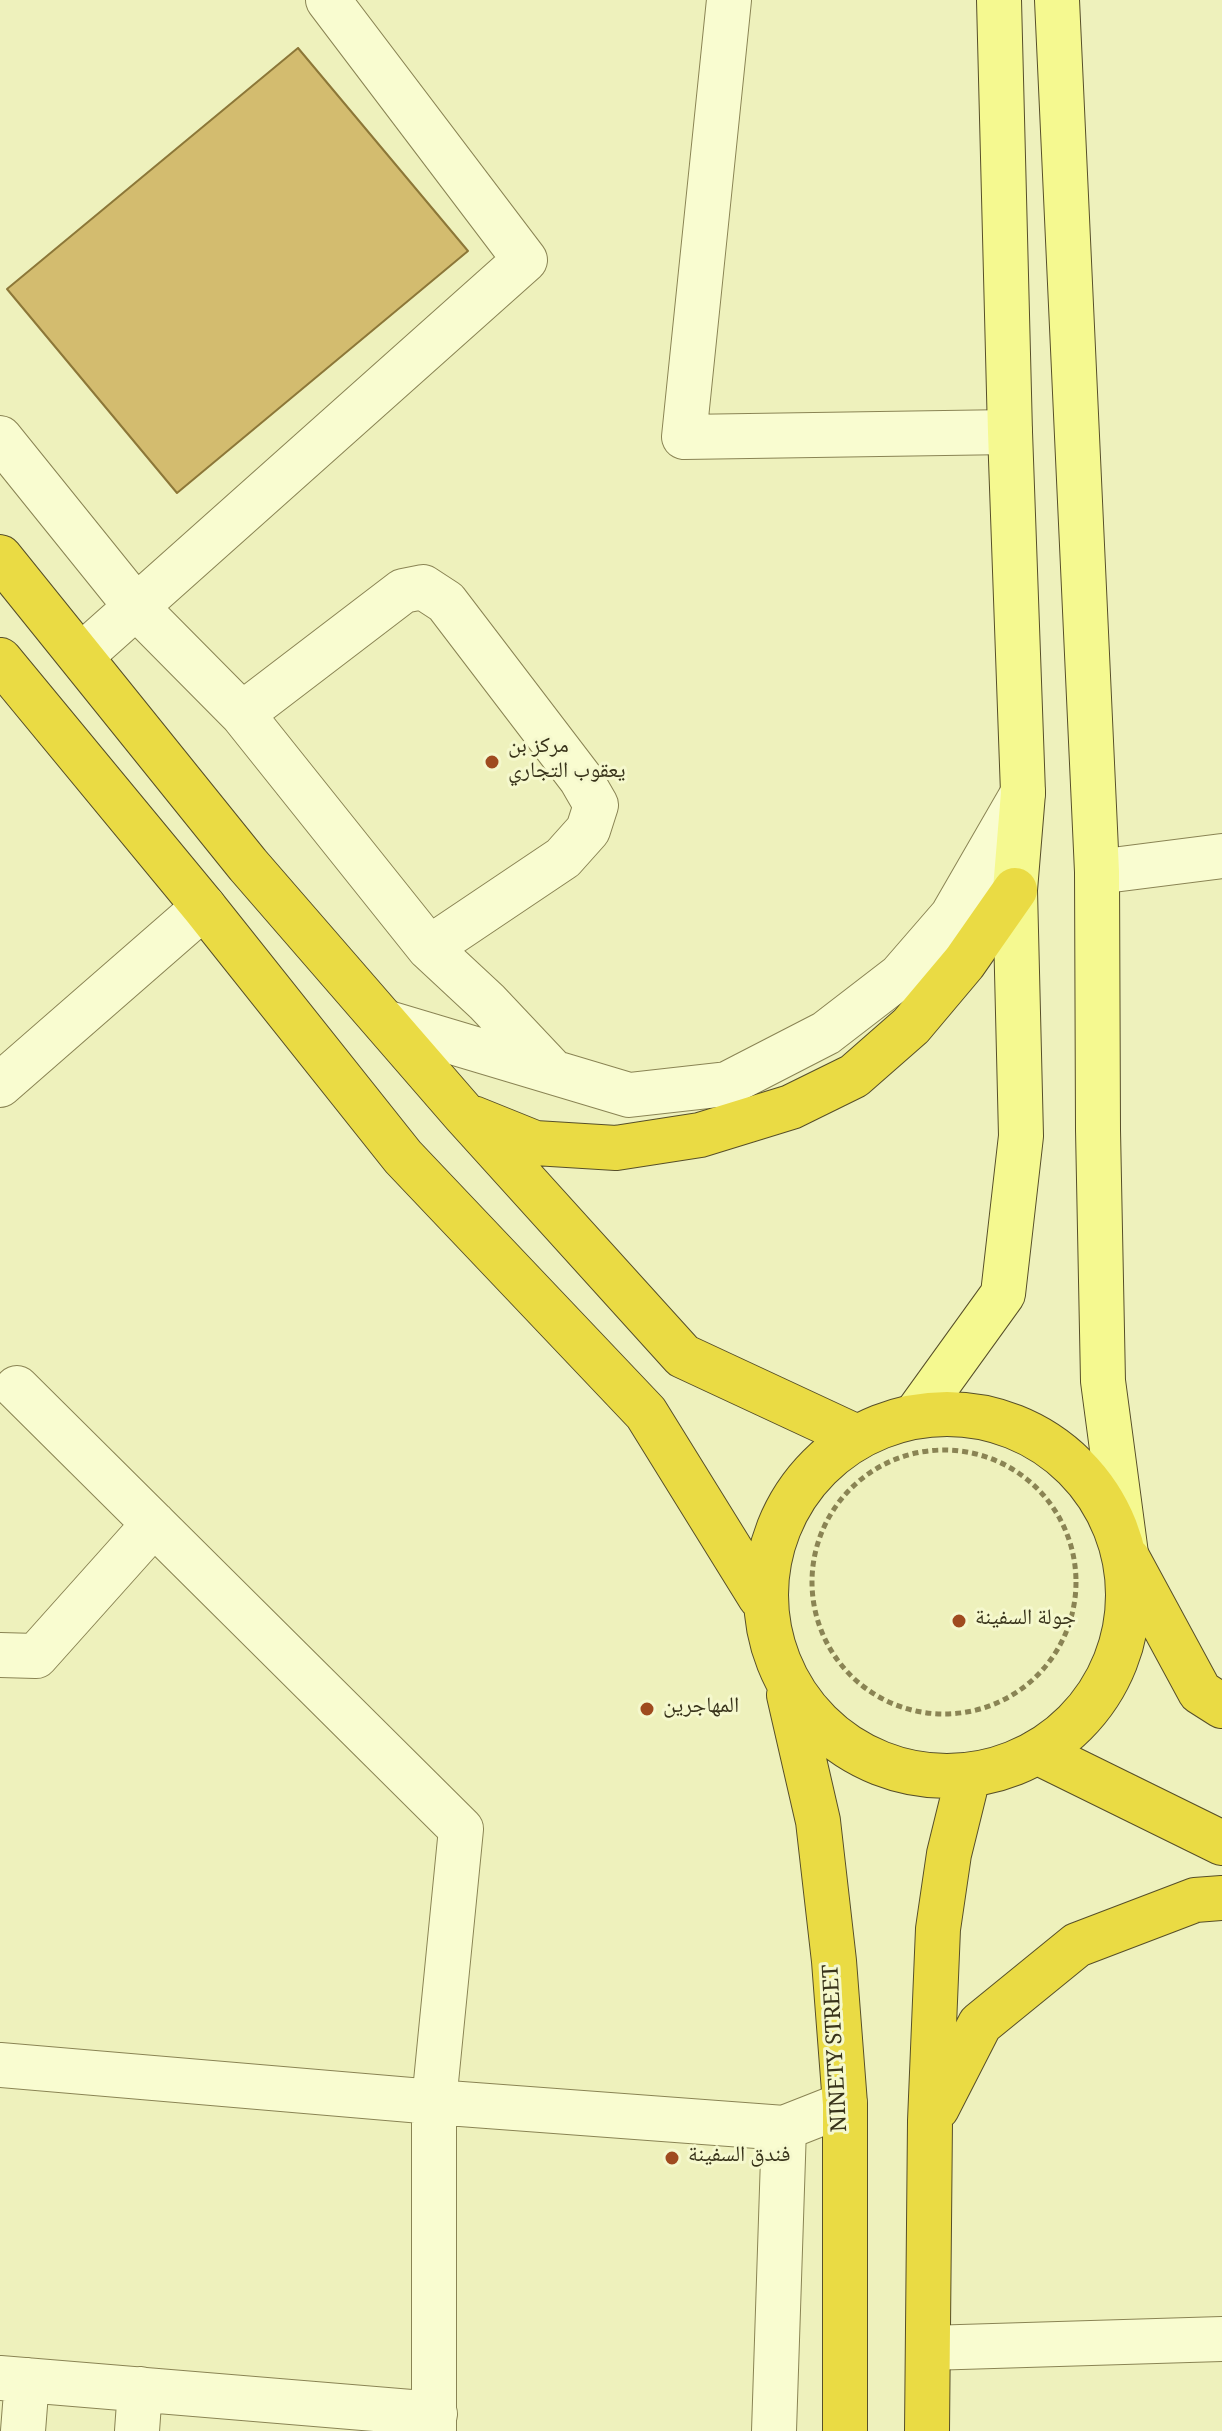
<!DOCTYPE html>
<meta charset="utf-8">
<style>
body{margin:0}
canvas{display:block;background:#eef1bc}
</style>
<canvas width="1222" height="2431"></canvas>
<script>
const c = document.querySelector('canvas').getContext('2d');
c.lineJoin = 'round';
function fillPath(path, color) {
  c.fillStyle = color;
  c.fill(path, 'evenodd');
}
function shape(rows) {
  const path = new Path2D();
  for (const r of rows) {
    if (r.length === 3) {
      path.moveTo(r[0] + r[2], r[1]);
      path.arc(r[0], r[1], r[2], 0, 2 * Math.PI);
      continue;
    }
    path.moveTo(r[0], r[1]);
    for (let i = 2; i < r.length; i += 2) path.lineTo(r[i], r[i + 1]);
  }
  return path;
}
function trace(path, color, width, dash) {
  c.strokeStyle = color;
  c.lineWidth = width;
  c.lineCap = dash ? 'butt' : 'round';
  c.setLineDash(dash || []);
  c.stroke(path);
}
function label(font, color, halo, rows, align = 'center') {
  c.font = font + ' Georgia,"Noto Naskh Arabic",serif';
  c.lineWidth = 6;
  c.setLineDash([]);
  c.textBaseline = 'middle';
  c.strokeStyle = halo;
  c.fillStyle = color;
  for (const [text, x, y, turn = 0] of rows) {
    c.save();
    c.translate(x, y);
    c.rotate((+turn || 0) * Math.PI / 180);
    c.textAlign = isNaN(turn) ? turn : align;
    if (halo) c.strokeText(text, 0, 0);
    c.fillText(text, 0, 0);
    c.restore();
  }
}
const building = shape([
 [298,48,468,251,177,493,7,289,298,48]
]);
const path = shape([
 [944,1582,132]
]);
const minor = shape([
 [729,0,684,437,1010,432],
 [0,438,137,608,242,714,429,948,487,1002,553,1072],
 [81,656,525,260,328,0],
 [242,714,403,591,423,587,446,602,581,779,596,805,588,830,563,858,429,948],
 [1097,872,1222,856],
 [385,1022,629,1095,727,1084,826,1033,900,976,952,916,1023,793],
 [0,1085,204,907],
 [17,1388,461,1829,434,2102,434,2431],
 [0,1655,36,1656,154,1524],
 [0,2065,434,2102,784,2128,845,2104],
 [928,2348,1222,2339],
 [0,2378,435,2414],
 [23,2431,27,2380],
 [137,2431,140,2389],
 [774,2431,784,2128]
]);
const major = shape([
 [1057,0,1097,872,1098,1130,1103,1381,1126,1554],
 [915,1416,1003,1294,1021,1136,1015,890,1023,793,1010,432,999,0]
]);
const highway = shape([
 [0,557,248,865,464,1114,683,1356,857,1437],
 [0,660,204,907,403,1157,646,1413,760,1597],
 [473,1118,535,1143,616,1148,700,1135,791,1107,854,1076,911,1026,964,963,1015,890],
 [947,1595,181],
 [1128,1559,1200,1692,1222,1706],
 [789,1695,818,1821,834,1961,845,2104,845,2431],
 [1039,1753,1222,1843],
 [937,2108,980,2024,1077,1945,1195,1900,1222,1898],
 [927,2431,930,2121,938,1929,949,1854,968,1777]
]);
const markers = [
 [492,762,8,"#9f4b1f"],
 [959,1621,8,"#9f4b1f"],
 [647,1709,8,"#9f4b1f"],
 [672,2158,8,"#9f4b1f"]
];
const poiNames = [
 ["مركز بن",508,749],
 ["يعقوب التجاري",508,774],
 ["جولة السفينة",975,1621],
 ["المهاجرين",663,1709],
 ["فندق السفينة",688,2158]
];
const streetNames = [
 ["NINETY STREET",839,2048,-93]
];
fillPath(building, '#d3bc6f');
trace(building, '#8c7738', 2);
trace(minor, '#8a8454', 46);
trace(major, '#574f29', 46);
trace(highway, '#574f29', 46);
trace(path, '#8a8454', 5, [6, 4]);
trace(minor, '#f9fcd0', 44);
trace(major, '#f5f990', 44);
trace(highway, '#eadb44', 44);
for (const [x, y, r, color] of markers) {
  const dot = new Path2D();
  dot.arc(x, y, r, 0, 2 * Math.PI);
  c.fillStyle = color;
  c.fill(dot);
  trace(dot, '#f5f8cd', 3);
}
label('22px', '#38331a', '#f5f8cd', poiNames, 'left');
label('22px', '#38331a', '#f5f8cd', streetNames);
</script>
